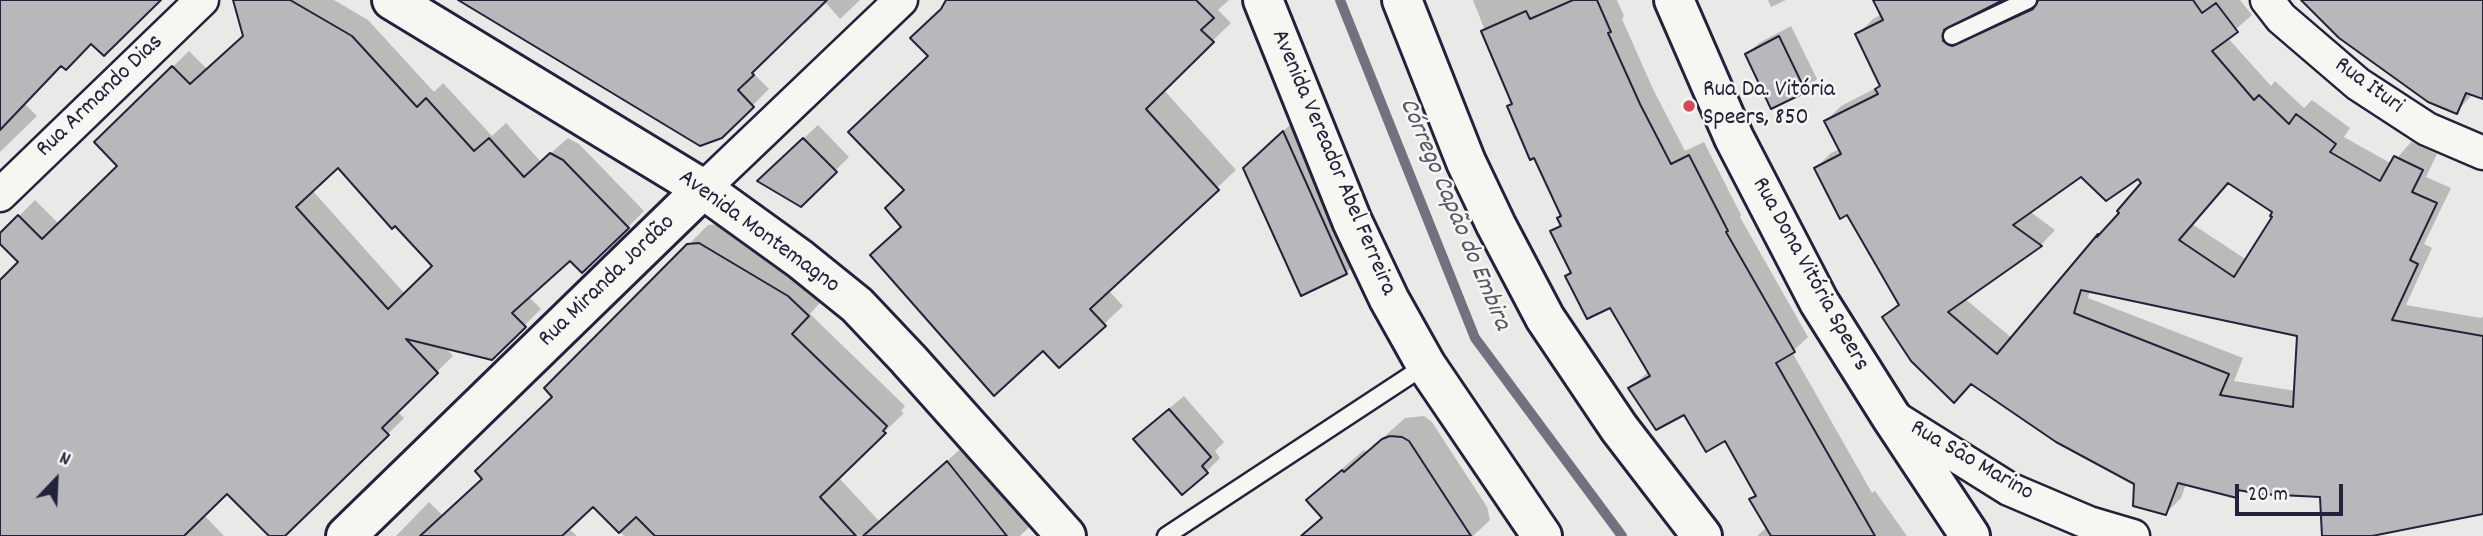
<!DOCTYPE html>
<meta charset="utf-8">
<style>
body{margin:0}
#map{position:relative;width:2483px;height:536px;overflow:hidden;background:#e9e9e7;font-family:Dekko,sans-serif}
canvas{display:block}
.north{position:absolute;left:21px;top:445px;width:70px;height:70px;-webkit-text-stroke:5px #f6f6f2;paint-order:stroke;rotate:23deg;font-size:19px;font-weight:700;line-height:28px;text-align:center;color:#22223b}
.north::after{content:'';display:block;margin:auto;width:24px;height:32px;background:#22223b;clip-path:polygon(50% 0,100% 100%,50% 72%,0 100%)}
.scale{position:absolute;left:2235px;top:484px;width:108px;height:32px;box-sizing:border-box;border:4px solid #22223b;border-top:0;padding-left:9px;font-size:21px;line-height:24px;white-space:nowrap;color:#22223b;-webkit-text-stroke:5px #f6f6f2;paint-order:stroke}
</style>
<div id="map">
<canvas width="2483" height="536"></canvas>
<div class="north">N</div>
<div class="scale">20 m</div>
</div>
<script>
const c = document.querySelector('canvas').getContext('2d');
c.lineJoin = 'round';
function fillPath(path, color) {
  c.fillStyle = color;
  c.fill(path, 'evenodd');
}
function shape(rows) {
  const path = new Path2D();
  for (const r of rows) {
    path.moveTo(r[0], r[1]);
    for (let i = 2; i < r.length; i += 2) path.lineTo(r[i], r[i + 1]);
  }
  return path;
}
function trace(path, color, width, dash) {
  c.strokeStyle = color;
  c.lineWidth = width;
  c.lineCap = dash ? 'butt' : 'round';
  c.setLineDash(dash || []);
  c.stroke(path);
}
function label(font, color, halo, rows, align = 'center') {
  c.font = font + ' Dekko,sans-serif';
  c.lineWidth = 5;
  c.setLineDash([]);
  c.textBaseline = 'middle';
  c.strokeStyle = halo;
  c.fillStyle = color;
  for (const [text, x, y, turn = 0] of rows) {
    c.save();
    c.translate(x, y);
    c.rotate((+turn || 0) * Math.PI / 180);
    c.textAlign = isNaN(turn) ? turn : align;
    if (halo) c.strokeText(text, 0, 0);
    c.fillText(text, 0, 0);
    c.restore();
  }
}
const shadow = shape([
 [0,0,159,0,91,42,62,64,24,103,37,116,0,152],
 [243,0,334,0,368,20,434,92,443,83,492,136,506,123,541,162,568,138,579,144,644,211,628,227,570,258,528,296,541,309,492,358,445,347,453,356,397,411,404,418,388,434,227,491,204,515,224,536,0,536,0,282,20,262,0,241,0,235,35,200,59,224,120,165,96,142,189,51,207,69,244,35],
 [338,166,435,265,405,294,312,190],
 [463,0,860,0,840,19,826,3,805,24,803,21,767,56,769,58,753,73,769,89,721,137],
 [950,0,1229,0,1218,10,1231,23,1163,89,1236,170,1108,290,1123,306,1060,366,1043,348,902,226,906,189,930,55],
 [1473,0,1617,0,1624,16,1622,19,1653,89,1685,151,1704,142,1741,215,1740,217,1808,337,1792,352,1872,493,1875,491,1907,536,1757,536,1768,526,1751,499,1757,494,1726,439,1685,412,1630,388,1649,371,1611,305,1567,276,1572,271,1552,232,1562,222,1562,215,1509,106,1513,102],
 [1768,0,1786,0,1771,7],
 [1875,0,1999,0,1957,20,1958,26,1973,31,2039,0,2240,0,2252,15,2227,37,2271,86,2275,81,2304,108,2312,100,2350,128,2344,137,2392,164,2411,142,2437,154,2426,177,2451,188,2424,244,2432,248,2406,305,2481,318,2483,316,2483,513,2362,536,2339,536,2322,496,2243,489,2236,496,2186,484,2181,498,2166,513,2136,483,1884,317,1900,302,1848,213,1816,168,1831,153,1840,149,1826,121,1841,106,1882,85,1858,34,1873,19,1882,14],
 [2082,175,2138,177,2143,182,2110,226,2012,338,1964,298,2041,245,2055,230,2029,211],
 [2229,182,2274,212,2275,217,2247,260,2192,224],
 [2090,291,2299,335,2296,391,2234,381,2243,358,2088,298],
 [2302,0,2483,0,2483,97,2473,94,2456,112,2398,80,2317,16],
 [1791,26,1817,79,1805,91,1747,54,1759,43],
 [1302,114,1365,254,1346,273,1264,149],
 [818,125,849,157,800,205,773,167],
 [720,224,827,295,810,314,905,406,901,411,904,413,838,477,880,522,967,443,1032,524,1020,536,624,536,593,504,568,528,577,536,396,536,429,502,443,516,484,478,554,397,546,388,708,225],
 [1184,396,1224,442,1215,451,1220,458,1206,472,1149,425],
 [1424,416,1432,422,1487,507,1490,520,1473,536,1300,536,1322,516,1308,500,1330,479,1364,450,1367,452,1405,418]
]);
const stream = shape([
 [1340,0,1475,338,1622,536]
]);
const building = shape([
 [0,0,161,0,104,56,91,44,66,70,61,66,0,130,0,0],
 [233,0,290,0,352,36,417,107,426,98,474,151,489,138,524,177,550,153,563,160,629,228,582,273,570,261,512,313,526,327,492,360,406,339,438,373,382,428,389,435,285,536,269,536,227,494,184,536,0,536,0,280,18,262,0,244,0,233,18,215,42,239,117,166,94,142,172,66,190,84,243,36,233,0],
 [338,168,392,229,395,226,432,266,388,309,296,207,338,168],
 [458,0,827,0,752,73,754,75,738,90,754,107,722,138,700,146,458,0],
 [946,0,1196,0,1214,18,1201,30,1214,42,1146,109,1219,190,1090,309,1106,326,1059,368,1043,351,994,396,870,255,901,227,885,208,904,190,848,132,928,56,910,38,941,9,946,0],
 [1573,0,1597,0,1611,32,1608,33,1640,104,1671,164,1689,155,1728,231,1726,232,1795,352,1776,363,1875,536,1771,536,1749,499,1756,496,1725,441,1706,452,1684,415,1656,430,1628,388,1650,376,1610,308,1587,319,1565,276,1571,273,1550,231,1561,226,1557,218,1561,216,1534,158,1530,160,1507,106,1512,104,1481,31,1526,11,1530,19,1573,0],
 [1873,0,2003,0,1944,30,1943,41,1952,46,2033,9,2038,0,2193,0,2202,13,2216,3,2238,32,2212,51,2254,100,2259,95,2289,124,2296,114,2336,144,2330,152,2380,181,2394,156,2423,170,2412,192,2437,203,2410,260,2418,264,2392,320,2483,336,2483,514,2372,536,2322,536,2320,497,2260,494,2238,490,2237,498,2178,483,2166,515,2133,506,2134,484,2056,442,1971,384,1954,403,1911,361,1882,317,1899,305,1847,215,1840,219,1814,168,1841,154,1824,121,1878,94,1875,89,1880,86,1855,34,1883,20,1873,0],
 [2081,177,2106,201,2138,179,2141,183,2117,211,2119,213,2097,237,2098,234,1997,354,1948,312,2042,246,2013,225,2081,177],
 [2228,183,2272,212,2270,216,2272,217,2234,277,2179,240,2228,183],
 [2081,290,2297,336,2293,407,2220,395,2229,374,2074,313,2081,290],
 [2301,0,2483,0,2483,99,2466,93,2457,114,2428,102,2339,38,2301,0],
 [1779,36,1806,92,1771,109,1745,54,1779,36],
 [1283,131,1347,274,1301,296,1243,168,1283,131],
 [803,138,837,172,801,207,757,181,803,138],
 [699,243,788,296,809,316,792,334,887,426,883,431,886,433,820,497,856,536,655,536,636,517,619,533,593,507,562,536,420,536,482,479,475,471,552,397,544,388,687,244,699,243],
 [1169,409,1211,457,1202,466,1208,473,1182,495,1133,439,1169,409],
 [1390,436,1402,437,1409,441,1471,536,1301,536,1322,518,1306,500,1342,470,1344,472,1382,439,1390,436],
 [947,461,1007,536,863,536,947,461]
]);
const service = shape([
 [1952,36,2028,0],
 [1166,536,1426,365]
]);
const minor = shape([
 [2267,0,2281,18,2358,84,2427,129,2483,153],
 [703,189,901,0],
 [0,195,202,0],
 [1894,417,2009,489,2089,523,2133,536]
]);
const tertiary = shape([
 [392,0,703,189,800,259,857,305,908,359,1066,536],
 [1674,0,1734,138,1819,302,1890,415,1970,536],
 [346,536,703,189]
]);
const primary = shape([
 [1263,0,1352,221,1389,299,1426,365,1542,536],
 [1402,0,1466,162,1496,225,1545,318,1619,428,1702,536]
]);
const markers = [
 [1689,106,7,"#d1495b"]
];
const streetNames = [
 ["Rua Ituri",2368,87,36],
 ["Rua Armando Dias",101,97,-44],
 ["Avenida Vereador Abel Ferreira",1332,163,67],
 ["Avenida Montemagno",758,233,36],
 ["Rua Dona Vitória Speers",1809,275,61],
 ["Rua Miranda Jordão",608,282,-44],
 ["Rua São Marino",1971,462,30]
];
const poiNames = [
 ["Rua Da. Vitória",1703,92],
 ["Speers, 850",1703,120]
];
const waterNames = [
 ["Córrego Capão do Embira",1453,215,67]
];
fillPath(shadow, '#0003');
trace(stream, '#71717f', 10);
fillPath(building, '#b8b8bc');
trace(building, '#22223b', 2);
trace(service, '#22223b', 21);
trace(minor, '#22223b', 37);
trace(tertiary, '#22223b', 44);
trace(primary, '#22223b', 44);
trace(service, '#f6f6f2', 16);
trace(minor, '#f6f6f2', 32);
trace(tertiary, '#f6f6f2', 38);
trace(primary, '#f6f6f2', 38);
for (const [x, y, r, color] of markers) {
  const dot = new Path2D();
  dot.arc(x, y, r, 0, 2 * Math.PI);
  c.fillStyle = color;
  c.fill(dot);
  trace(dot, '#f6f6f2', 2.5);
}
label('24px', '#22223b', '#f6f6f2', streetNames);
label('24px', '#22223b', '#f6f6f2', poiNames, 'left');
label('italic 26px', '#565668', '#f6f6f2', waterNames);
</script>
